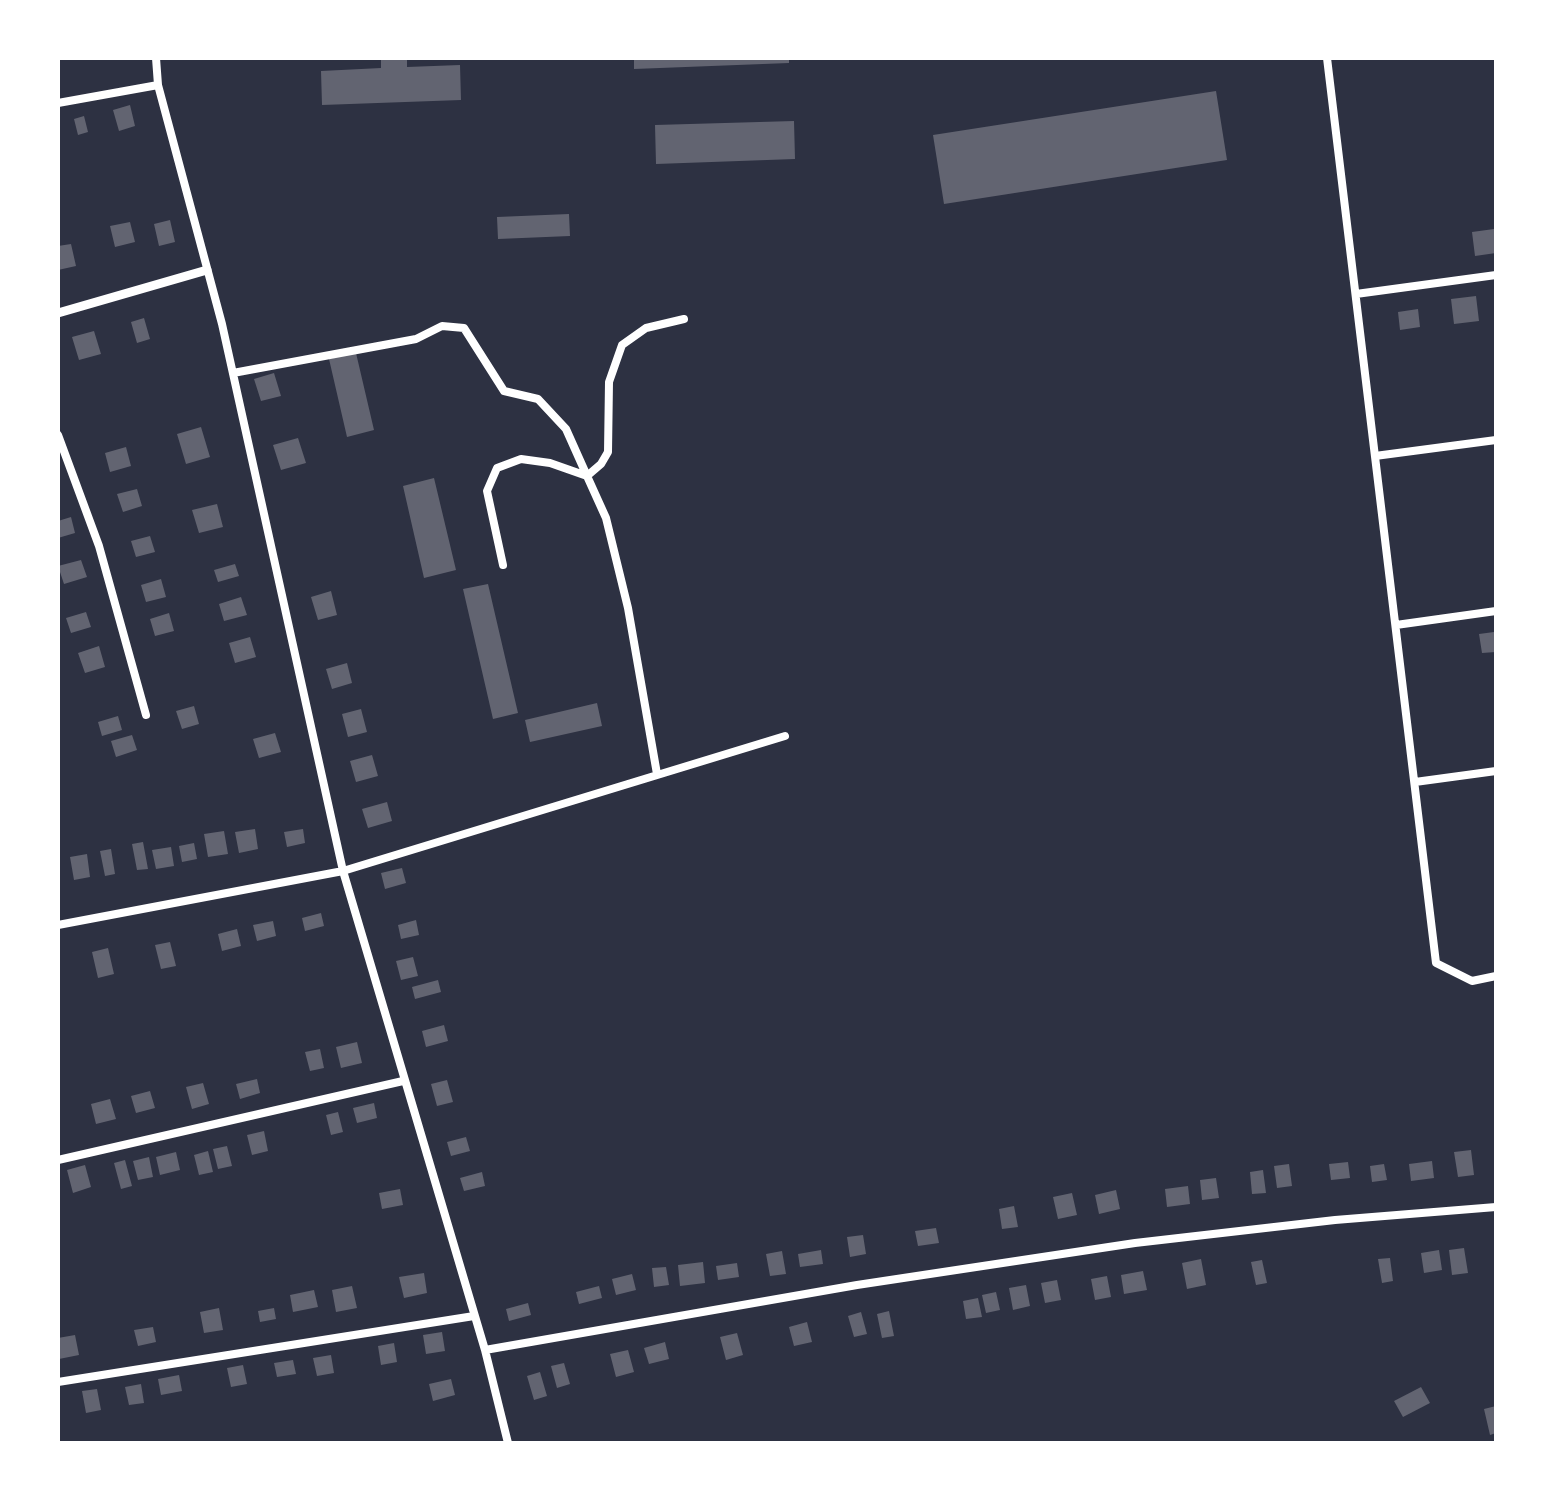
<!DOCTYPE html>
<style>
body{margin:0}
#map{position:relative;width:1554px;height:1501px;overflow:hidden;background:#2d3142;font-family:Inter,sans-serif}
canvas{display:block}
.frame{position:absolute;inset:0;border:60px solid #fff;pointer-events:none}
</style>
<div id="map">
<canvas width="1554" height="1501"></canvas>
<div class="frame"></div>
</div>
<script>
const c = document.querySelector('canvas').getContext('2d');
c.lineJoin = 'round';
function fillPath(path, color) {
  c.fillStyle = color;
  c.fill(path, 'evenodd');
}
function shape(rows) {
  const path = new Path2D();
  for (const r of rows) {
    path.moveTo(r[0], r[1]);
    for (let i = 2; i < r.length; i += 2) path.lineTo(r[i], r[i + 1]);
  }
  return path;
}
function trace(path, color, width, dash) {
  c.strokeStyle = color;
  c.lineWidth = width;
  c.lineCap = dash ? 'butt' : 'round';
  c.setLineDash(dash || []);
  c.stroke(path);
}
const building = shape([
 [381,58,407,58,407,67,460,65,461,100,322,105,321,71,381,68],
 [634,58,789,58,789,63,634,69],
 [1216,91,1227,160,944,204,933,135],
 [130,105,135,126,119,131,113,110],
 [84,116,88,132,78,135,74,119],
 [794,121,795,159,656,164,655,125],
 [569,214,570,236,498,239,497,217],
 [170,220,175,242,159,246,154,224],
 [130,222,135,242,115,247,110,226],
 [1494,229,1496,253,1475,256,1472,232],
 [71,244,76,266,58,270,58,246],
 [1476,296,1479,321,1454,324,1451,299],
 [1418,309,1420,327,1400,330,1398,312],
 [144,318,150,339,137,343,131,322],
 [94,331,101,354,79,360,72,337],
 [356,353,374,430,347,437,329,359],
 [274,373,281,396,261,401,254,379],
 [201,427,210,457,186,464,177,434],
 [298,438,306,463,281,470,273,445],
 [126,447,131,466,110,472,105,453],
 [434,478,456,570,424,578,403,486],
 [137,489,142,506,123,512,117,494],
 [217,504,223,527,199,533,192,510],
 [71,517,75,533,58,538,58,521],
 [150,536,155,552,136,557,131,541],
 [81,560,87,577,64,584,58,566],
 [235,564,239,576,218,582,214,570],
 [161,579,166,597,146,602,141,585],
 [488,584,518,713,493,719,463,589],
 [331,591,337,615,318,620,311,597],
 [241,597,247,615,224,621,219,604],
 [86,612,91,627,71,633,66,618],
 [169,613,174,631,155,636,150,619],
 [1494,632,1496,652,1482,653,1479,634],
 [250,637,256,657,235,663,229,643],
 [99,646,105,667,85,673,78,653],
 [347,663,352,683,332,689,326,669],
 [597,703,602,726,530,742,525,720],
 [194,706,199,724,182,729,176,711],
 [361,709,367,732,348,737,342,714],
 [118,716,122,730,102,736,98,722],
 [275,733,281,752,259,758,253,739],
 [132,735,137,750,116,757,111,741],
 [372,755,378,776,356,782,350,761],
 [387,802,392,821,368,828,362,809],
 [255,829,258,849,239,853,235,832],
 [303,829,305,843,287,847,284,832],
 [224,831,228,854,208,857,204,834],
 [143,842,148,869,137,870,132,844],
 [194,843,197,859,182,862,179,846],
 [171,847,174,866,156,869,152,850],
 [111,849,115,874,105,876,100,851],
 [87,854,90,877,74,880,70,857],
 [402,868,406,883,385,889,381,873],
 [321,913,324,926,305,931,302,918],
 [416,920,419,935,401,939,398,925],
 [273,921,276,936,257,941,253,925],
 [237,929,241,946,222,951,218,934],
 [170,942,176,966,161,969,155,945],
 [108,948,114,974,98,978,92,952],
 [413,957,418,976,401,980,396,961],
 [438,980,441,992,415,999,412,987],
 [444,1025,448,1041,426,1047,422,1031],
 [357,1042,362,1063,341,1068,336,1047],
 [320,1049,324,1068,310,1071,305,1052],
 [257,1079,260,1093,240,1099,236,1084],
 [447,1080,453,1102,437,1106,431,1084],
 [203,1083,209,1104,192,1109,186,1087],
 [150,1091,155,1108,136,1113,131,1096],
 [110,1099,116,1119,96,1124,91,1104],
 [374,1103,377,1118,357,1123,353,1108],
 [338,1112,343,1132,331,1135,326,1115],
 [264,1131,268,1151,252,1155,247,1135],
 [466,1137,470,1151,451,1156,447,1142],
 [227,1146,232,1166,218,1169,213,1149],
 [1471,1150,1474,1175,1458,1177,1454,1152],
 [208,1151,213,1172,199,1175,194,1155],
 [176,1152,180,1170,160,1175,156,1157],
 [149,1157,153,1177,138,1180,133,1161],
 [125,1160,132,1186,121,1189,114,1163],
 [1432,1161,1434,1178,1411,1181,1409,1164],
 [1348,1162,1350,1178,1331,1180,1329,1164],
 [1289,1164,1292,1186,1277,1188,1274,1166],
 [1384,1164,1387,1180,1372,1182,1370,1166],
 [85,1165,91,1187,73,1193,67,1170],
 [1263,1170,1266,1193,1252,1194,1250,1172],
 [482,1172,485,1186,464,1191,460,1178],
 [1216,1178,1219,1198,1202,1200,1200,1180],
 [1188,1186,1190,1204,1167,1207,1165,1189],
 [400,1189,403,1205,382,1209,379,1193],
 [1116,1190,1120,1209,1099,1214,1095,1195],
 [1072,1193,1077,1215,1058,1219,1053,1197],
 [1014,1206,1018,1227,1002,1229,999,1209],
 [936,1228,939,1243,918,1246,915,1231],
 [863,1235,866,1254,850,1257,847,1237],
 [1464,1248,1468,1273,1452,1275,1449,1250],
 [821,1250,823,1264,800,1267,798,1254],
 [1439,1250,1442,1270,1424,1273,1421,1253],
 [782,1251,786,1274,770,1276,766,1254],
 [1390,1258,1393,1281,1382,1283,1378,1259],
 [1201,1259,1206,1285,1187,1289,1182,1263],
 [1262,1260,1267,1283,1256,1285,1251,1262],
 [703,1262,705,1283,680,1286,678,1265],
 [737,1263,739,1277,718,1280,716,1266],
 [666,1267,669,1285,654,1287,652,1268],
 [1143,1271,1147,1290,1124,1294,1121,1275],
 [424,1273,427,1293,404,1298,399,1277],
 [632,1274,636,1290,616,1295,612,1279],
 [1107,1276,1111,1297,1095,1300,1091,1279],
 [1057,1280,1061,1300,1045,1303,1041,1283],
 [1026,1285,1030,1306,1013,1310,1009,1288],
 [352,1286,357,1308,336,1312,332,1290],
 [599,1286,602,1298,579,1304,576,1292],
 [314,1290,318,1307,293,1312,290,1295],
 [996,1292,1000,1310,986,1313,982,1295],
 [978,1298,982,1317,966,1319,963,1301],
 [528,1303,531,1315,509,1321,506,1309],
 [219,1308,223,1330,204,1333,200,1312],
 [274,1308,276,1319,260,1322,258,1311],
 [889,1311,894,1336,882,1338,877,1314],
 [861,1312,867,1334,854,1337,848,1316],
 [807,1322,812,1342,794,1346,789,1327],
 [153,1327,156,1342,138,1346,134,1330],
 [442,1332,445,1351,426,1354,423,1335],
 [737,1333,743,1355,726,1360,720,1337],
 [75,1335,79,1355,59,1359,58,1338],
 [665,1342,669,1359,649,1364,644,1348],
 [394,1343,397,1362,381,1365,378,1346],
 [628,1350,634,1372,616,1377,610,1354],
 [331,1355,334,1373,317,1376,313,1358],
 [293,1360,296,1374,277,1377,274,1363],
 [564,1363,570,1384,557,1388,551,1366],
 [243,1365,247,1384,231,1387,227,1368],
 [540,1372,547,1396,534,1400,527,1376],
 [179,1375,182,1391,161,1395,158,1379],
 [451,1379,455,1395,433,1401,429,1384],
 [141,1384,144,1403,129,1405,125,1387],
 [1421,1387,1430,1403,1403,1417,1394,1401],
 [97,1389,101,1410,86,1413,82,1391],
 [1496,1406,1496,1433,1490,1435,1484,1409]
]);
const minor = shape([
 [156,58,158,85,222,324,343,871,485,1350,508,1443],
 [1327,58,1436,963,1472,981,1496,976],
 [58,103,158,85],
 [1356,294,1496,275],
 [233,373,416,339,442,326,464,328,504,391,538,399,566,429,587,476,601,464,608,452,609,382,622,345,646,328,684,319],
 [58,435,99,546,146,715],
 [1375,456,1496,440],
 [503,565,487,491,497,468,521,459,550,463,587,476,606,518,628,608,657,774],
 [1396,625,1496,611],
 [1415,782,1496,771],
 [58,925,343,871,785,736],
 [58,1160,403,1081],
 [485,1350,857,1285,1135,1243,1335,1220,1496,1207],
 [58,1382,474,1316]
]);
const tertiary = shape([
 [58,313,207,270]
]);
fillPath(building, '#626471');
trace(minor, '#fff', 8);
trace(tertiary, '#fff', 9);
</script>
